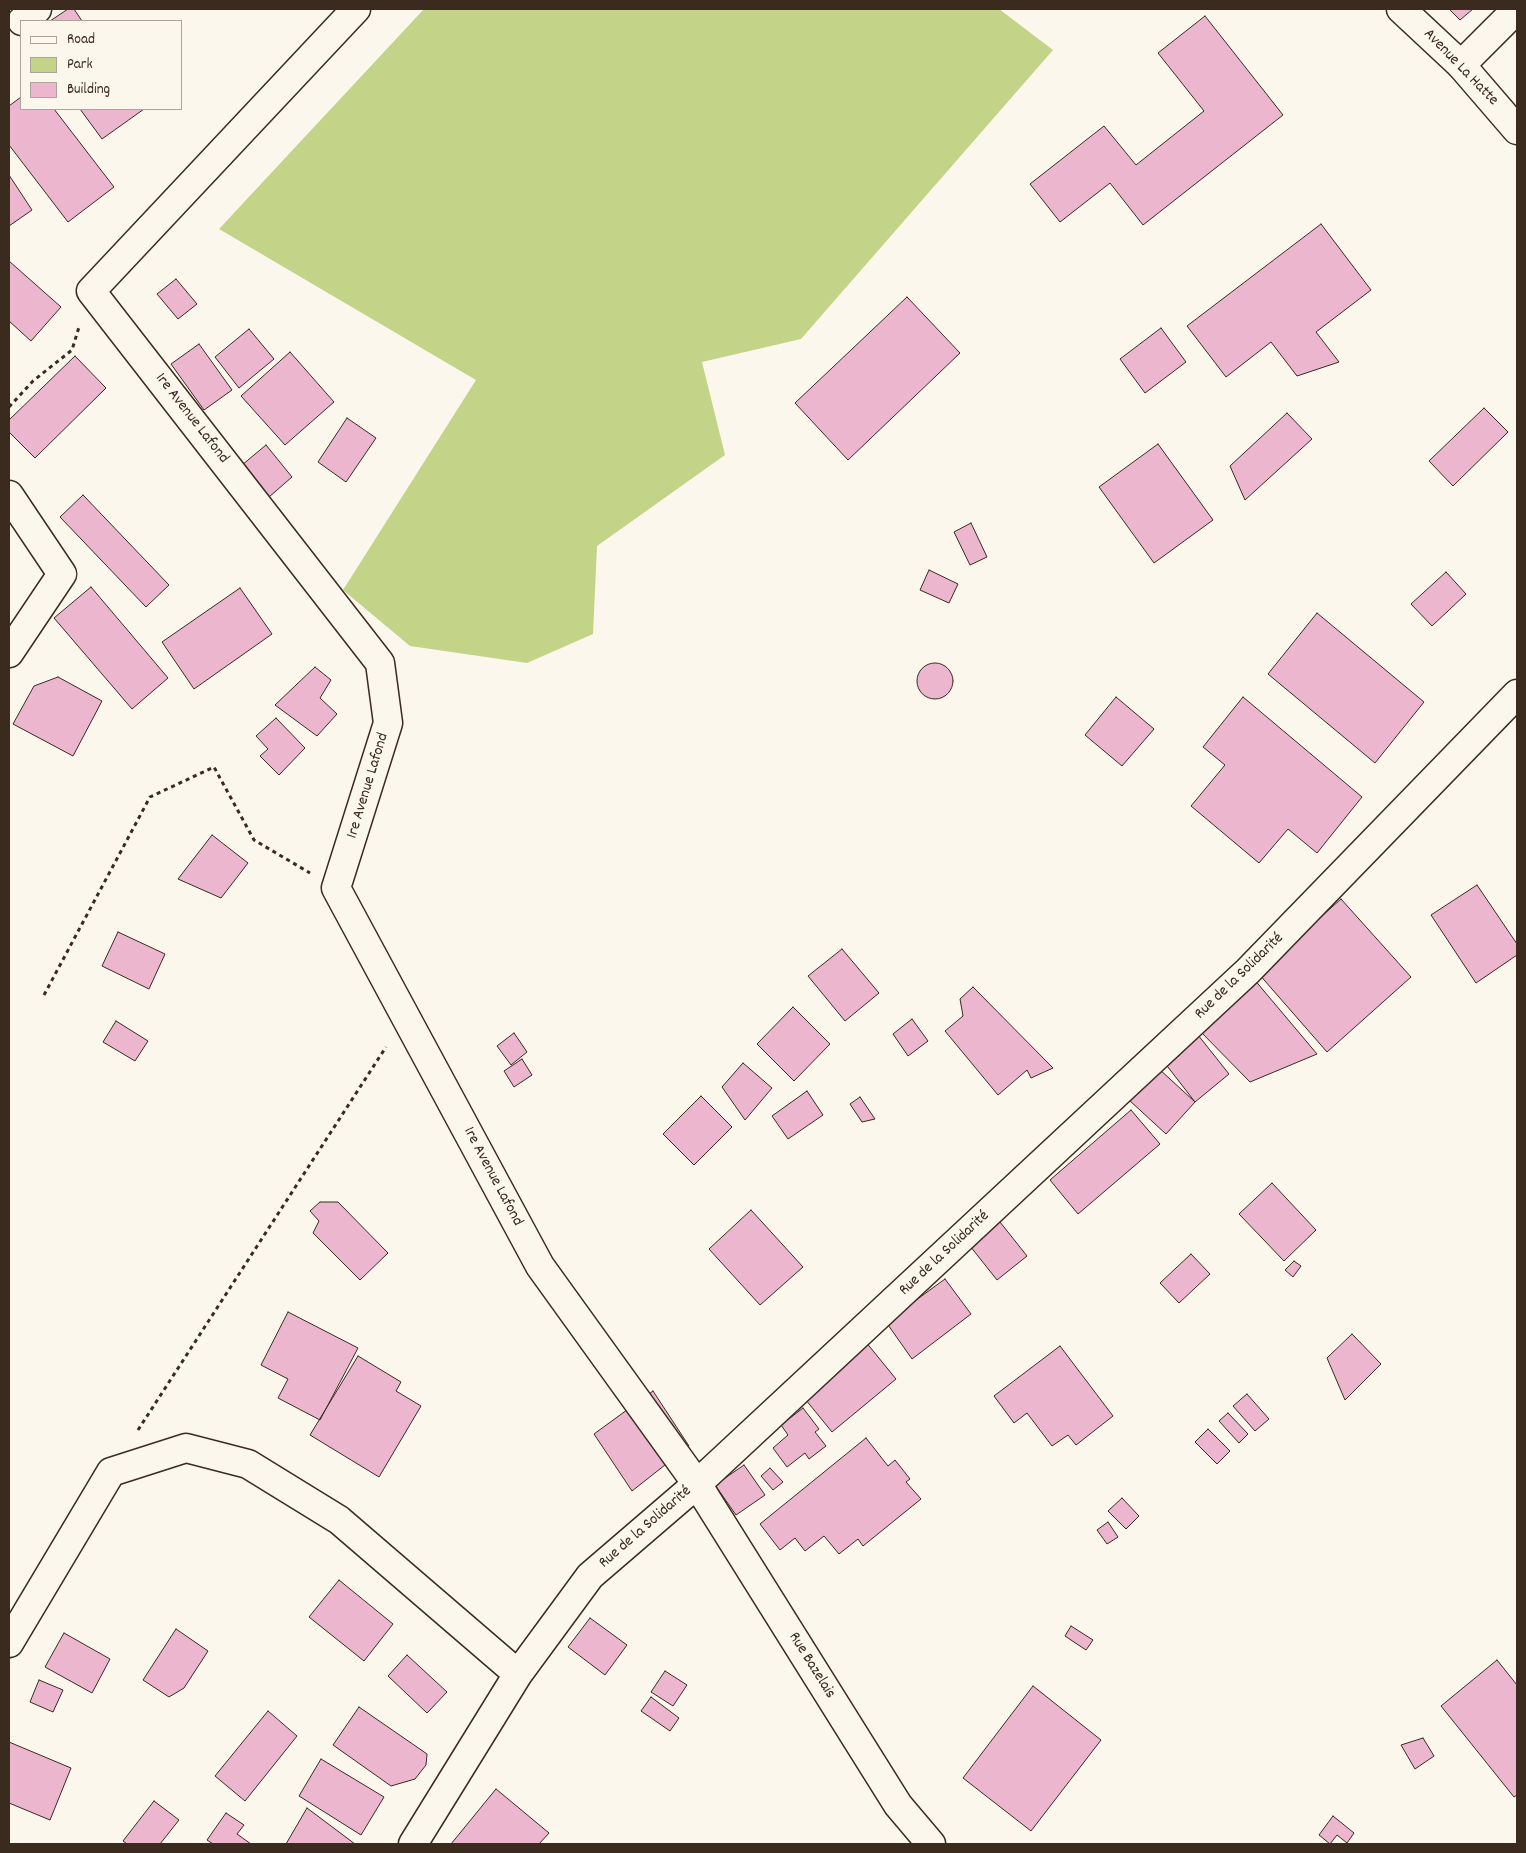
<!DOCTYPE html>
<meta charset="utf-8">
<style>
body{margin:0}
#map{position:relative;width:1526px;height:1853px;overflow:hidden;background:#fbf7ec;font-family:Dekko,sans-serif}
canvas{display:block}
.frame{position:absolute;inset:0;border:10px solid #3b2a1e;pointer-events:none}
.legend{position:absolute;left:20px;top:20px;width:162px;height:90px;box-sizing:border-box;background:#fbf7ec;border:1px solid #aea59a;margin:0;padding:6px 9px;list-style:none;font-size:15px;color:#3b2a1e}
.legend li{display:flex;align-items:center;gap:10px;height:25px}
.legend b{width:25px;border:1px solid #aea59a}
</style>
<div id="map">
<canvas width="1526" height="1853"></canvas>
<div class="frame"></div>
<ul class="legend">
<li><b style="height:6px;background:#fbf7ec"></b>Road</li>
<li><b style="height:14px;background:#c3d488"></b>Park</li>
<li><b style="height:14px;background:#edb6cf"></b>Building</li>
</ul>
</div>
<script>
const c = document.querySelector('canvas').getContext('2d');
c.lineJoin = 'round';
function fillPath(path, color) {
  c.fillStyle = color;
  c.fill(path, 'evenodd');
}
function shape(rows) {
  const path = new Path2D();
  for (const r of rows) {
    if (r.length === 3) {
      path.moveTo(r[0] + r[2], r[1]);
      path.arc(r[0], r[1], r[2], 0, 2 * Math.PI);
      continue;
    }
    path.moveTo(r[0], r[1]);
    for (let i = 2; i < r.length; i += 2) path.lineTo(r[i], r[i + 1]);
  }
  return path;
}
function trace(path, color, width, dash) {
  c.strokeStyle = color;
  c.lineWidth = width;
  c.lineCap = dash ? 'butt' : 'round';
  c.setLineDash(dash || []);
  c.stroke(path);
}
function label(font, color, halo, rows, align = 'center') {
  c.font = font + ' Dekko,sans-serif';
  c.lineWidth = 4;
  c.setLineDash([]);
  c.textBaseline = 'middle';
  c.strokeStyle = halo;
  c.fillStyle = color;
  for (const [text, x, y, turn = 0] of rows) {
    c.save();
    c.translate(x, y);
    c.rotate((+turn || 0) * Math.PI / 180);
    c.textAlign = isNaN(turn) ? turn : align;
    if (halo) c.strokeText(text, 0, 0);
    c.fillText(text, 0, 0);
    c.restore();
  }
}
const green = shape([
 [424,9,999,9,1053,50,801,339,702,362,725,455,597,546,593,634,527,663,410,646,343,590,476,380,219,229]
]);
const building = shape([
 [68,9,74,9,82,21,50,21,68,9],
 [1449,9,1473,9,1460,20,1449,9],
 [1205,16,1283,115,1143,225,1110,183,1060,222,1030,184,1104,126,1136,165,1204,111,1158,53,1205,16],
 [21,97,21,109,54,109,114,187,68,222,9,145,9,106,21,97],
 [80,109,144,109,102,139,80,109],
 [9,175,32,210,9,226,9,175],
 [1321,224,1371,290,1316,332,1339,362,1297,376,1271,342,1226,377,1187,326,1321,224],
 [9,261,61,307,31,341,9,321,9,261],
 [176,279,197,304,178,319,157,294,176,279],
 [907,297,960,353,848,460,795,403,907,297],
 [1161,328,1186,362,1145,393,1120,359,1161,328],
 [249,329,274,359,239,388,215,357,249,329],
 [199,344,232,390,204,410,171,364,199,344],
 [290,352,334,402,285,445,241,396,290,352],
 [75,356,106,388,35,458,9,432,9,420,75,356],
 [1484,408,1508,432,1453,486,1429,461,1484,408],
 [1287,413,1312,439,1245,500,1230,466,1287,413],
 [347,418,376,438,346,482,318,462,347,418],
 [1158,444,1213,520,1154,563,1099,487,1158,444],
 [266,445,292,477,269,497,242,465,266,445],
 [83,495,169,585,146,607,60,517,83,495],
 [971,523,987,557,970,565,954,532,971,523],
 [929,570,958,584,949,603,920,590,929,570],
 [1446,572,1466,594,1432,626,1411,604,1446,572],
 [91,587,168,678,132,709,54,618,91,587],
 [240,588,272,634,194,689,162,642,240,588],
 [1317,613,1424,702,1375,763,1268,674,1317,613],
 [935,681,18],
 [315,667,331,680,320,698,337,714,317,736,275,705,315,667],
 [58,677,102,701,73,756,13,724,34,686,58,677],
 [1116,697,1154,729,1122,766,1085,735,1116,697],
 [1243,697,1362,797,1317,853,1288,829,1259,863,1191,806,1225,765,1203,747,1243,697],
 [276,718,305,748,279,775,260,756,268,749,256,736,276,718],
 [212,835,248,863,221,898,178,879,212,835],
 [1477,885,1517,944,1517,955,1476,983,1431,915,1477,885],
 [1341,899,1411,977,1327,1052,1258,973,1341,899],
 [118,932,165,954,149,989,102,966,118,932],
 [842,949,879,993,845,1021,808,976,842,949],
 [1253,978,1317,1054,1250,1082,1198,1029,1253,978],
 [973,987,1053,1068,1031,1078,1027,1070,998,1095,945,1031,963,1016,960,999,973,987],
 [793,1007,830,1044,794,1081,757,1044,793,1007],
 [912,1019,928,1041,908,1056,893,1034,912,1019],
 [116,1021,148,1041,135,1061,103,1042,116,1021],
 [514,1033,527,1052,511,1065,497,1046,514,1033],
 [1198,1035,1229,1074,1195,1102,1164,1062,1198,1035],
 [522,1059,532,1075,514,1087,504,1071,522,1059],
 [743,1063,772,1088,745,1120,722,1087,743,1063],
 [1158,1068,1195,1102,1166,1134,1129,1100,1158,1068],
 [807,1091,823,1115,788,1139,772,1116,807,1091],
 [701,1096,732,1127,694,1165,663,1134,701,1096],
 [860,1097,875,1119,862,1122,850,1104,860,1097],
 [1131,1110,1160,1144,1078,1214,1050,1180,1131,1110],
 [1272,1183,1316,1230,1284,1261,1239,1214,1272,1183],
 [320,1202,338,1202,388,1253,360,1280,313,1233,319,1221,310,1211,320,1202],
 [751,1210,803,1267,760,1305,709,1249,751,1210],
 [1000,1222,1027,1256,997,1280,970,1246,1000,1222],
 [1191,1254,1210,1274,1179,1303,1160,1283,1191,1254],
 [1294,1261,1301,1266,1293,1277,1285,1270,1294,1261],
 [945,1279,971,1314,912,1359,886,1322,945,1279],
 [288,1312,358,1348,320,1420,278,1398,288,1379,261,1365,288,1312],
 [1352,1334,1381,1364,1345,1400,1327,1358,1352,1334],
 [865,1341,896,1379,832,1432,801,1394,865,1341],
 [1060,1346,1113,1416,1076,1445,1068,1435,1052,1446,1027,1413,1014,1423,994,1396,1060,1346],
 [358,1356,401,1382,396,1391,421,1406,379,1477,310,1435,358,1356],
 [653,1391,689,1446,632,1491,594,1434,653,1391],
 [1247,1394,1269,1419,1255,1431,1233,1406,1247,1394],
 [803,1408,819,1429,815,1432,826,1446,809,1459,805,1453,787,1467,773,1448,788,1435,781,1425,803,1408],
 [1228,1413,1248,1434,1239,1443,1219,1421,1228,1413],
 [1208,1429,1230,1451,1217,1464,1195,1442,1208,1429],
 [866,1438,888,1466,895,1460,910,1479,906,1482,921,1499,863,1546,858,1539,839,1554,824,1536,805,1551,795,1538,780,1550,760,1524,866,1438],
 [744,1465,765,1495,736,1515,715,1485,744,1465],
 [770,1468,783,1482,773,1490,761,1476,770,1468],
 [1122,1498,1139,1516,1126,1529,1108,1511,1122,1498],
 [1108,1522,1118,1537,1107,1544,1097,1530,1108,1522],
 [339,1580,393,1624,364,1661,309,1617,339,1580],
 [590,1618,627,1645,605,1675,568,1647,590,1618],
 [1071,1626,1093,1640,1086,1650,1065,1636,1071,1626],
 [176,1629,208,1651,184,1688,169,1697,143,1680,176,1629],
 [64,1633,110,1659,92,1693,45,1667,64,1633],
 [407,1655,447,1692,427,1713,388,1676,407,1655],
 [1497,1660,1517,1685,1517,1795,1514,1797,1441,1706,1497,1660],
 [665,1671,687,1685,673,1706,651,1692,665,1671],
 [39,1680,63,1690,53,1712,30,1702,39,1680],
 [1033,1686,1101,1740,1031,1831,963,1778,1033,1686],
 [651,1697,679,1718,670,1731,641,1711,651,1697],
 [359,1707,427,1754,426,1765,415,1779,391,1786,333,1745,359,1707],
 [268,1711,297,1736,245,1801,215,1776,268,1711],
 [1423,1738,1434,1756,1415,1769,1401,1745,1423,1738],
 [9,1742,71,1768,50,1820,9,1803,9,1742],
 [321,1759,384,1797,361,1835,299,1796,321,1759],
 [496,1789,549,1833,539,1844,451,1844,496,1789],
 [154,1801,179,1820,160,1844,127,1844,123,1841,154,1801],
 [307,1808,355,1844,286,1844,307,1808],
 [226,1813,244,1825,237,1834,251,1844,213,1844,207,1840,226,1813],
 [1333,1816,1354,1833,1347,1843,1337,1835,1330,1844,1319,1835,1333,1816]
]);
const path = shape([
 [9,407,33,381,72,350,79,327],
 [44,995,150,797,214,767,254,840,310,873],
 [138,1430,386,1047]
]);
const street = shape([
 [356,9,91,291,380,663,388,723,336,888,540,1266,697,1484,898,1805,931,1844],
 [22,21,37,9],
 [1461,65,1517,9],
 [9,495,62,574,9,653],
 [9,1643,111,1472,186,1448,248,1464,339,1520,518,1674],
 [413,1844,518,1674,590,1576,697,1484,1248,971,1517,694]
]);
const secondary = shape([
 [1401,9,1461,65,1517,130]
]);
const streetNames = [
 ["Avenue La Hatte",1460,68,46],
 ["1re Avenue Lafond",191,419,52],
 ["1re Avenue Lafond",369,786,-73],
 ["Rue de la Solidarité",1240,977,-44],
 ["1re Avenue Lafond",492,1177,62],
 ["Rue de la Solidarité",945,1254,-43],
 ["Rue de la Solidarité",646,1528,-41],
 ["Rue Bazelais",811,1666,58]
];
fillPath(green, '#c3d488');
fillPath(building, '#edb6cf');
trace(building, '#3b2a1e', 1);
trace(street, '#3b2a1e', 31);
trace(secondary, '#3b2a1e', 31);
trace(path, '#3b2a1e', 3, [4, 4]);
trace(street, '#fbf7ec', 28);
trace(secondary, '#fbf7ec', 28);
label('16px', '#3b2a1e', '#fbf7ec', streetNames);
</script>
